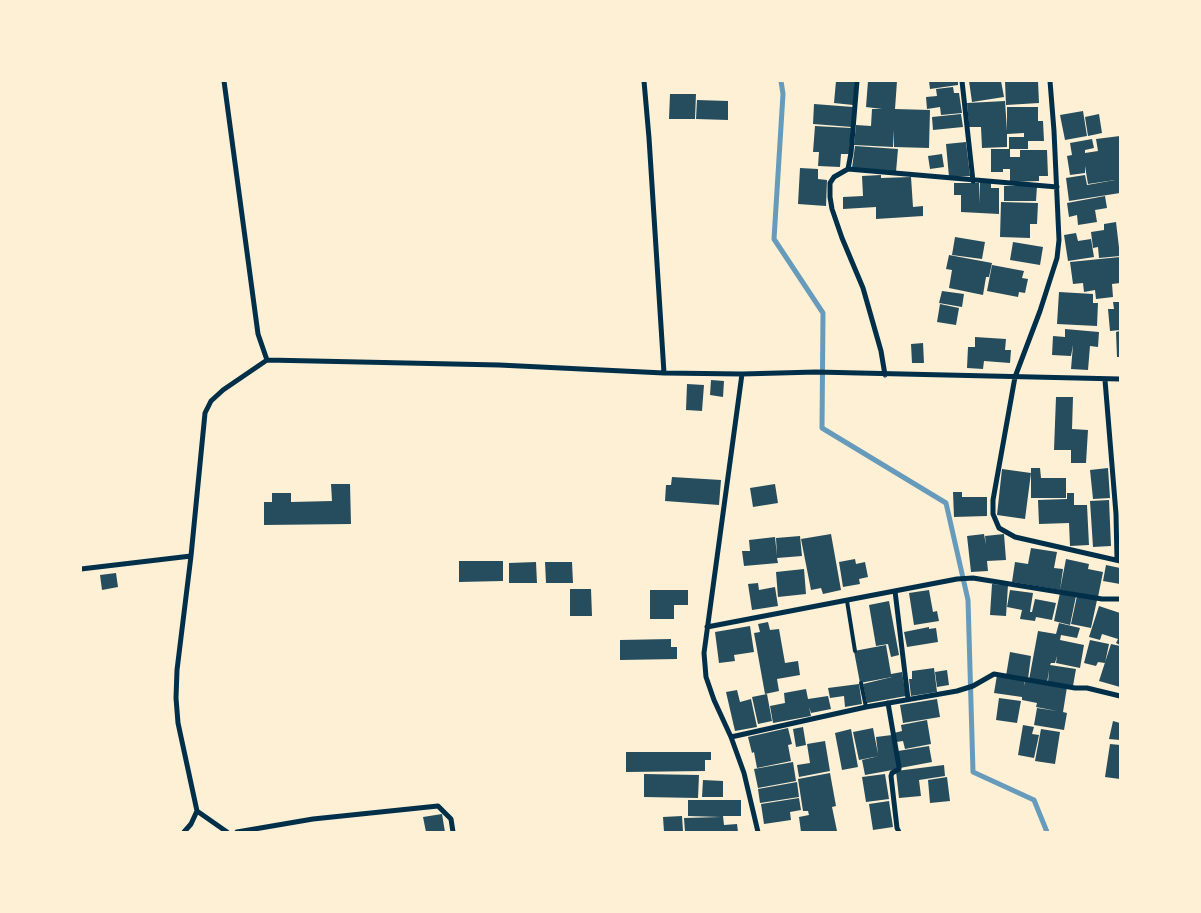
<!DOCTYPE html>
<style>
body{margin:0}
#map{position:relative;width:1201px;height:913px;overflow:hidden;background:#fdf0d5;font-family:"Sofia Sans Condensed",sans-serif}
canvas{display:block}
.frame{position:absolute;inset:0;border:82px solid #fdf0d5;pointer-events:none}
</style>
<div id="map">
<canvas width="1201" height="913"></canvas>
<div class="frame"></div>
</div>
<script>
const c = document.querySelector('canvas').getContext('2d');
c.lineJoin = 'round';
function shape(rows) {
  const path = new Path2D();
  for (const r of rows) {
    path.moveTo(r[0], r[1]);
    for (let i = 2; i < r.length; i += 2) path.lineTo(r[i], r[i + 1]);
  }
  return path;
}
function trace(path, color, width, dash) {
  c.strokeStyle = color;
  c.lineWidth = width;
  c.lineCap = dash ? 'butt' : 'round';
  c.setLineDash(dash || []);
  c.stroke(path);
}
function fillPath(path, color) {
  c.fillStyle = color;
  c.fill(path, 'evenodd');
}
const stream = shape([
 [781,81,783,94,774,239,823,313,822,428,946,503,968,600,973,772,1034,800,1047,832]
]);
const building = shape([
 [836,81,855,81,853,105,834,103],
 [868,81,897,81,895,109,930,110,929,148,894,147,894,130,893,147,854,145,856,125,871,126,872,109,882,109,866,107],
 [929,81,958,81,958,85,930,89],
 [969,81,1001,81,1004,97,972,102],
 [1005,81,1038,81,1039,103,1006,105],
 [953,87,954,93,959,93,962,113,941,115,940,107,927,109,926,97,937,96,936,89],
 [670,94,696,94,695,119,669,119],
 [697,100,728,101,728,120,696,119],
 [1005,101,1007,131,1007,107,1038,107,1038,121,1043,121,1044,141,1028,141,1028,149,1010,149,1010,157,1020,157,1020,150,1047,150,1048,176,1039,176,1039,181,1010,182,1010,169,1003,169,1003,172,991,172,991,149,1009,149,1009,137,1024,137,1024,133,1007,134,1007,147,982,148,981,127,969,127,967,103],
 [814,104,853,107,852,127,813,124],
 [1083,111,1087,136,1065,140,1060,115],
 [961,114,963,127,933,130,932,117],
 [1099,114,1102,133,1088,136,1085,117],
 [815,126,851,128,849,154,841,154,840,167,818,166,819,152,813,152],
 [1120,136,1120,193,1069,201,1066,178,1085,175,1087,185,1115,180,1088,184,1085,166,1085,173,1070,175,1067,156,1072,155,1070,143,1092,139,1094,148,1085,150,1085,153,1098,151,1096,139],
 [966,142,970,176,949,177,946,144],
 [855,146,898,149,896,172,852,168],
 [942,154,944,167,930,169,928,156],
 [800,168,818,169,818,179,827,180,826,206,798,204],
 [881,175,881,178,911,177,913,207,923,206,923,216,876,219,876,207,843,209,843,197,863,196,862,176],
 [954,183,979,183,979,203,980,183,991,183,991,188,999,188,999,214,961,212,961,195,954,195],
 [1004,186,1037,186,1036,201,1004,201],
 [1105,196,1107,208,1095,210,1097,222,1078,225,1077,215,1069,217,1067,203],
 [1001,202,1038,203,1037,224,1030,224,1030,238,1000,237],
 [1116,222,1120,256,1099,258,1098,247,1093,248,1091,232,1104,230,1104,224],
 [1076,233,1078,241,1091,239,1094,257,1068,261,1064,235],
 [955,237,985,242,982,259,952,255],
 [1013,242,1043,247,1040,265,1010,260],
 [949,255,992,263,989,277,986,277,983,295,949,288,952,270,946,269],
 [1120,257,1120,283,1112,284,1113,297,1096,299,1095,290,1084,292,1083,283,1073,284,1070,262],
 [992,265,1024,271,1022,278,1028,279,1025,293,1019,292,1018,297,987,291],
 [942,291,964,294,962,307,939,303],
 [1059,292,1093,294,1093,303,1098,303,1097,326,1057,324],
 [1113,302,1120,302,1120,330,1110,331,1108,309,1114,309],
 [940,304,959,308,956,325,937,322],
 [1065,329,1099,332,1098,347,1090,346,1088,370,1071,369,1073,345,1071,356,1052,355,1053,336,1065,337],
 [1120,331,1120,357,1117,357,1116,332],
 [975,337,1006,339,1005,350,1011,350,1010,363,984,361,983,369,967,368,968,347,975,347],
 [923,343,924,363,912,363,911,344],
 [711,380,724,381,723,397,710,395],
 [687,384,704,385,702,411,686,410],
 [1056,397,1073,397,1072,429,1088,430,1086,463,1071,463,1071,450,1054,450],
 [1031,468,1040,468,1041,478,1066,478,1066,498,1031,498],
 [1108,468,1110,498,1093,499,1090,470],
 [1002,469,1031,473,1025,519,997,515],
 [672,477,721,480,719,505,665,501,666,485,671,485],
 [331,484,350,484,351,524,264,525,264,502,272,502,272,493,291,493,291,502,332,501],
 [775,484,778,503,753,507,750,488],
 [953,492,962,492,962,497,987,497,987,516,954,517],
 [1067,493,1074,493,1074,505,1087,505,1089,545,1070,546,1069,523,1039,524,1038,500,1067,499],
 [1109,500,1111,546,1093,547,1090,501],
 [831,534,841,590,823,594,821,588,811,590,801,539],
 [984,534,986,545,985,536,1004,534,1006,560,987,561,988,571,971,572,967,536],
 [800,536,802,556,777,558,778,563,744,566,742,551,750,551,749,540,775,537,777,556,776,538],
 [1031,548,1057,552,1054,568,1063,569,1060,590,1012,582,1015,562,1028,564],
 [855,559,856,564,865,562,868,577,859,579,860,584,843,587,839,562],
 [1066,559,1089,564,1088,569,1103,572,1098,597,1060,590],
 [459,561,503,561,503,581,459,582],
 [536,562,537,583,509,583,509,563],
 [545,562,572,562,573,583,546,583],
 [1106,565,1120,568,1120,584,1103,581],
 [804,569,806,594,778,597,776,572],
 [116,573,118,587,102,590,100,575],
 [758,583,759,590,775,587,778,606,752,610,748,584],
 [992,584,1008,585,1006,616,990,615],
 [570,589,591,589,592,616,570,616],
 [650,590,688,590,688,605,674,605,674,619,650,619],
 [929,590,933,612,937,611,939,621,914,625,909,593],
 [1010,590,1033,593,1030,612,1032,612,1035,599,1056,603,1052,620,1036,617,1035,621,1020,619,1022,610,1007,607],
 [1060,593,1076,596,1070,625,1054,621],
 [1077,596,1097,600,1091,628,1071,624],
 [889,601,899,655,891,657,888,644,876,646,869,605],
 [1099,606,1120,613,1120,645,1116,643,1118,639,1102,634,1100,640,1089,637],
 [768,622,770,630,779,629,785,663,798,661,800,675,777,679,779,691,765,694,754,633,760,632,758,624],
 [1059,623,1080,628,1077,638,1061,635,1060,640,1084,645,1080,668,1056,663,1057,656,1055,663,1051,663,1050,665,1076,669,1073,686,1048,682,1049,670,1047,683,1067,687,1063,712,1067,713,1064,730,1034,725,1037,708,1057,711,1036,707,1037,703,1022,700,1022,697,994,693,997,675,1025,680,1024,686,1026,679,1029,680,1038,631,1056,634],
 [750,626,754,652,734,655,735,661,719,663,715,632],
 [929,627,929,629,936,628,938,642,907,647,904,632],
 [671,639,671,647,677,647,677,659,620,660,620,640],
 [1090,640,1109,644,1105,663,1098,662,1096,666,1084,663],
 [1111,644,1120,646,1120,687,1099,681],
 [886,645,891,674,902,672,906,696,867,703,863,684,892,677,860,683,854,651],
 [1010,652,1031,656,1028,679,1006,676],
 [934,668,937,692,911,696,909,679,912,679,912,671],
 [947,670,949,685,937,687,935,672],
 [859,684,862,704,845,707,844,696,830,698,828,688],
 [806,689,808,699,828,696,831,709,811,713,809,707,811,716,773,723,770,706,785,703,784,693],
 [737,690,740,702,751,699,757,727,735,731,726,692],
 [767,694,772,721,758,724,752,697],
 [999,698,1021,701,1017,723,996,720],
 [937,699,940,717,903,723,900,705],
 [927,720,931,744,905,749,903,741,896,742,894,733,902,731,901,725],
 [1113,721,1120,723,1120,740,1109,739],
 [1023,725,1034,727,1032,734,1039,735,1034,758,1018,755],
 [803,727,806,745,796,747,793,729],
 [788,728,792,744,788,745,791,761,757,768,754,752,752,753,748,737],
 [873,728,878,754,876,737,892,735,898,769,865,775,862,760,879,756,859,760,853,732],
 [851,729,858,767,842,770,835,733],
 [1041,729,1060,732,1055,764,1035,761],
 [825,741,830,771,799,777,797,765,810,763,807,744],
 [1110,744,1120,745,1120,779,1105,777],
 [929,746,932,762,900,768,898,751],
 [626,752,711,752,711,760,705,760,705,771,626,772],
 [793,762,796,781,758,788,754,769],
 [944,765,945,776,919,780,921,796,899,798,896,771],
 [830,773,836,806,832,807,837,831,801,832,799,817,809,815,808,811,803,811,798,779],
 [644,774,699,775,698,798,644,797],
 [885,774,889,799,866,802,862,777],
 [947,777,950,801,930,803,928,780],
 [703,780,723,781,723,797,702,797],
 [797,782,799,797,760,803,758,789],
 [799,798,801,810,790,812,791,820,764,824,761,804],
 [688,800,741,800,741,816,723,816,724,825,737,824,738,832,685,832,684,818,721,817,688,816],
 [889,801,893,827,873,830,869,804],
 [442,814,445,832,426,832,423,817],
 [682,816,683,831,664,832,663,817]
]);
const service = shape([
 [847,601,855,651],
 [861,683,866,707]
]);
const minor = shape([
 [224,81,258,334,267,360],
 [644,81,649,138,664,373],
 [857,81,851,153,848,169,834,177,830,183,830,197,832,209,842,238,863,288,881,351,885,375],
 [962,81,973,181],
 [1050,81,1054,131,1059,240,1057,258,1040,311,1015,377,993,500,993,514,999,528,1015,537,1120,561],
 [848,169,1057,187],
 [267,360,499,365,664,373,742,374,816,372,1120,379],
 [742,374,704,653,706,677,714,700,731,737,744,773,758,832],
 [1105,380,1116,514,1117,560],
 [81,569,191,556,205,413,211,401,223,390,267,360],
 [895,591,908,699],
 [707,627,957,579,973,578,1102,599,1120,599],
 [888,703,899,767,899,769,892,773,891,776,897,828,899,832],
 [731,737,866,707,957,691,973,686,994,674,1075,688,1087,688,1120,696],
 [197,811,227,832],
 [184,832,191,824,197,811,178,723,176,698,177,670,191,556],
 [237,832,313,819,438,806,451,819,453,832]
]);
trace(stream, '#669bbc', 5);
fillPath(building, '#264d5e');
trace(service, '#003049', 4);
trace(minor, '#003049', 5);
</script>
